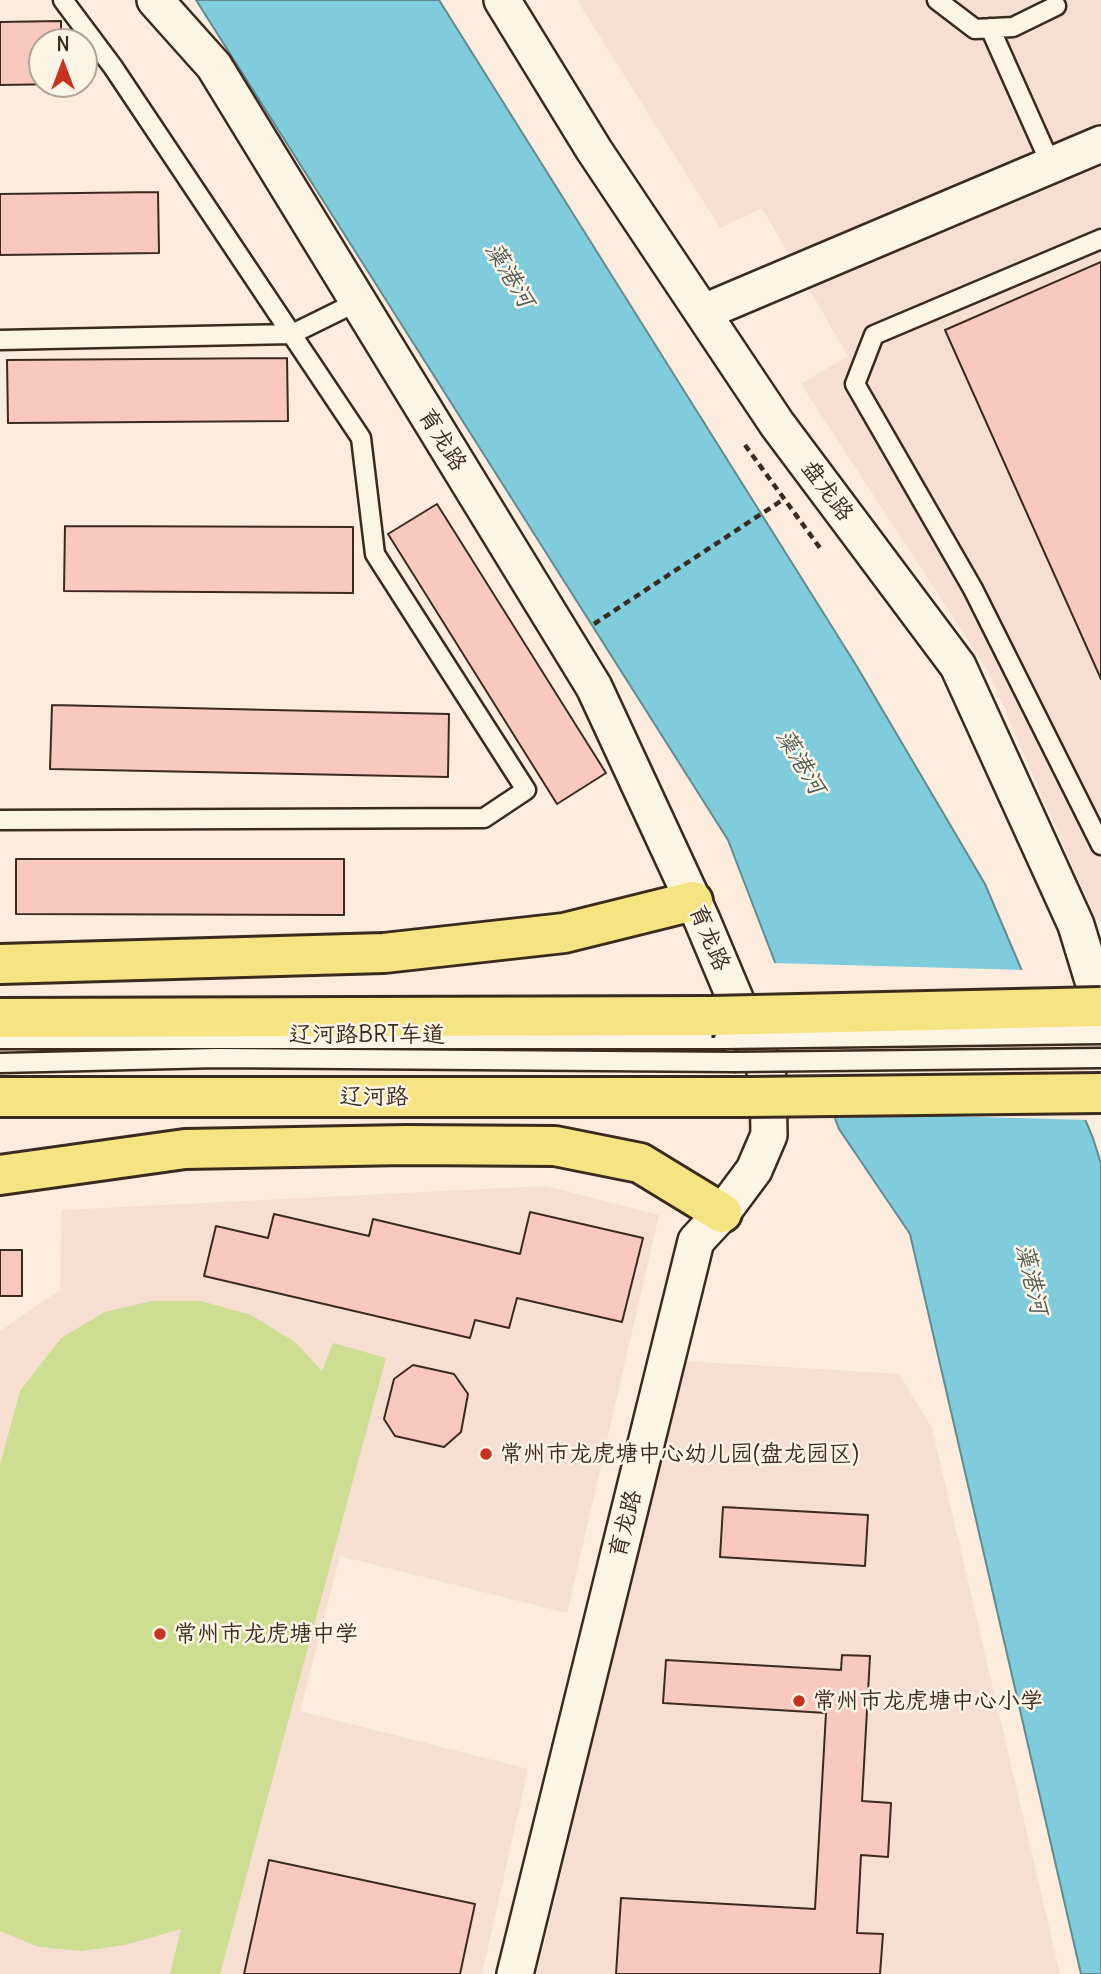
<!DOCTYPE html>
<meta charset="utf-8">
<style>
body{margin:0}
#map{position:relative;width:1101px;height:1974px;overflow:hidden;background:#fbecde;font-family:Delius,sans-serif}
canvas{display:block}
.north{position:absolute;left:28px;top:28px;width:70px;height:70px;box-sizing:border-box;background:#fcf5e5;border:2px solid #afa495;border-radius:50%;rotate:0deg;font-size:19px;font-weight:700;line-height:28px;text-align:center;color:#3b2a1e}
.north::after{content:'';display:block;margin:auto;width:24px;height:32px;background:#c8321e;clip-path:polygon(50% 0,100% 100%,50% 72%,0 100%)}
</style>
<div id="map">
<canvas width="1101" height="1974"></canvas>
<div class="north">N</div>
</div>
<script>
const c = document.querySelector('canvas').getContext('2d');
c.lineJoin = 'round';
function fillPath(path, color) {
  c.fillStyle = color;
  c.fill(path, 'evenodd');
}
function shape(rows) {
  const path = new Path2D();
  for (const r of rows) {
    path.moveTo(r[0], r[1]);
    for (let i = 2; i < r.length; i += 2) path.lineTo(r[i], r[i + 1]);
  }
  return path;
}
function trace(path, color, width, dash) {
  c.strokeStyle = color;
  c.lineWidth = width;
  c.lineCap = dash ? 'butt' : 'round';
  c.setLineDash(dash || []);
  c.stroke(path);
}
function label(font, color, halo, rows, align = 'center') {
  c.font = font + ' Delius,"LXGW WenKai TC",sans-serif';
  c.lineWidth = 5;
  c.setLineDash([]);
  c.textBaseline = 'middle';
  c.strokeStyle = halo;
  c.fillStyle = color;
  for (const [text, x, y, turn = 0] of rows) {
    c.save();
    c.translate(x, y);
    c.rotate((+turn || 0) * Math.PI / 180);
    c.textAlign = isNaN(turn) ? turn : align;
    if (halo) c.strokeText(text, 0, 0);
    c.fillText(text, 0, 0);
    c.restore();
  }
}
const built = shape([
 [577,0,1101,0,1101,921,1096,920,988,671,801,384,848,356,762,208,720,228],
 [546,1186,659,1215,567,1613,340,1556,300,1711,528,1769,482,1974,0,1974,0,1331,60,1290,62,1210],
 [685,1361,899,1374,932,1428,1060,1974,537,1974]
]);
const green = shape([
 [152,1301,201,1301,251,1315,295,1342,322,1371,333,1343,386,1358,220,1974,170,1974,181,1929,125,1945,81,1951,39,1947,0,1931,0,1465,20,1391,61,1338,105,1312]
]);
const water = shape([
 [196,0,439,0,856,665,985,884,1093,1138,1101,1164,1101,1974,1081,1974,910,1234,839,1129,728,840,196,0]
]);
const pier = shape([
 [772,963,1025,970,1089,1120,830,1113]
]);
const building = shape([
 [61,21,61,42,42,42,42,84,62,84,0,85,0,22,61,21],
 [158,192,159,253,0,255,0,194,158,192],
 [1101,262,1101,679,945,330,1101,262],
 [287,358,288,421,8,423,7,360,287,358],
 [437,504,606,773,557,804,388,534,437,504],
 [65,526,353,527,353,593,64,591,65,526],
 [52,705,449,714,448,777,50,769,52,705],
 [16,859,344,859,344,915,16,914,16,859],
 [530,1212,643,1238,622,1322,517,1298,509,1328,475,1320,470,1338,204,1276,216,1226,268,1238,274,1214,369,1236,373,1219,520,1254,530,1212],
 [0,1250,22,1250,22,1296,0,1296,0,1250],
 [413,1365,454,1374,468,1394,461,1432,444,1447,395,1436,384,1419,394,1379,413,1365],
 [723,1507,868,1515,865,1566,720,1557,723,1507],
 [842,1655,870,1656,862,1801,891,1803,888,1857,861,1855,857,1933,883,1934,880,1974,616,1974,621,1898,815,1909,826,1713,663,1703,666,1660,841,1670,842,1655],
 [269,1860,475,1904,460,1974,244,1974,269,1860]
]);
const path = shape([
 [745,445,820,548],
 [594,624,784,499]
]);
const lane = shape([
 [937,0,975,29,1013,27,1056,6],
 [990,28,1052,167],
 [1101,239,874,335,855,384,973,589,1101,845],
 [0,340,292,334,357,302],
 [0,820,484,818,526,790,375,554,361,438,113,67,63,0],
 [0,1039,724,1039],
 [0,1063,217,1058,734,1062]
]);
const street = shape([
 [155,0,214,66,594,687,702,920,768,1077,769,1135,754,1170,722,1213,696,1241,515,1974],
 [502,0,594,150,777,424,958,666,1076,925,1101,1007],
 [704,312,1101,144]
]);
const primary = shape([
 [0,964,384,953,564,933,693,901],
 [0,1018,711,1016],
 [0,1097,748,1097],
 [0,1175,185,1149,406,1145,555,1146,640,1163,722,1213]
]);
const laneBridge = shape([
 [724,1039,1101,1034],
 [734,1062,1101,1058]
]);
const primaryBridge = shape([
 [711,1016,1101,1007],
 [748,1097,1101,1093]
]);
const markers = [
 [486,1454,7,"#c8321e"],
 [160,1634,7,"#c8321e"],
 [799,1701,7,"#c8321e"]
];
const streetNames = [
 ["育龙路",442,440,58],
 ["盘龙路",827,491,53],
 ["育龙路",709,938,67],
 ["辽河路BRT车道",367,1035],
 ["辽河路",374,1097],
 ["育龙路",626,1524,-76]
];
const poiNames = [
 ["常州市龙虎塘中心幼儿园(盘龙园区)",500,1454],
 ["常州市龙虎塘中学",174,1634],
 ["常州市龙虎塘中心小学",813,1701]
];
const waterNames = [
 ["藻港河",509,275,59],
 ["藻港河",800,762,59],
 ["藻港河",1031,1279,77]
];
fillPath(built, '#f6ded1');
fillPath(green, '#cdde92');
fillPath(water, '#7eccdc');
trace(water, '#638b90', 2);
fillPath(pier, '#fbecde');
fillPath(building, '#f9c9c0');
trace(building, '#3b2a1e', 2);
trace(lane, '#3b2a1e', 23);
trace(street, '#3b2a1e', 40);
trace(primary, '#3b2a1e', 44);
trace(path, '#3b2a1e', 4.5, [7, 5]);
trace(lane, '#fcf5e5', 18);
trace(street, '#fcf5e5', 35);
trace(primary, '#f6e381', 38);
trace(laneBridge, '#3b2a1e', 23, []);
trace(primaryBridge, '#3b2a1e', 44, []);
trace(laneBridge, '#fcf5e5', 18);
trace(primaryBridge, '#f6e381', 38);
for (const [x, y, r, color] of markers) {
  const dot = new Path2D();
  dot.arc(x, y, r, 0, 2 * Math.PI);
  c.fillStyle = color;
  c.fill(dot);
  trace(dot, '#fcf5e5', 2.5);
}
label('23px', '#3b2a1e', '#fcf5e5', streetNames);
label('23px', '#3b2a1e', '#fcf5e5', poiNames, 'left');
label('italic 24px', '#4f5b57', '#fcf5e5', waterNames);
</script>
